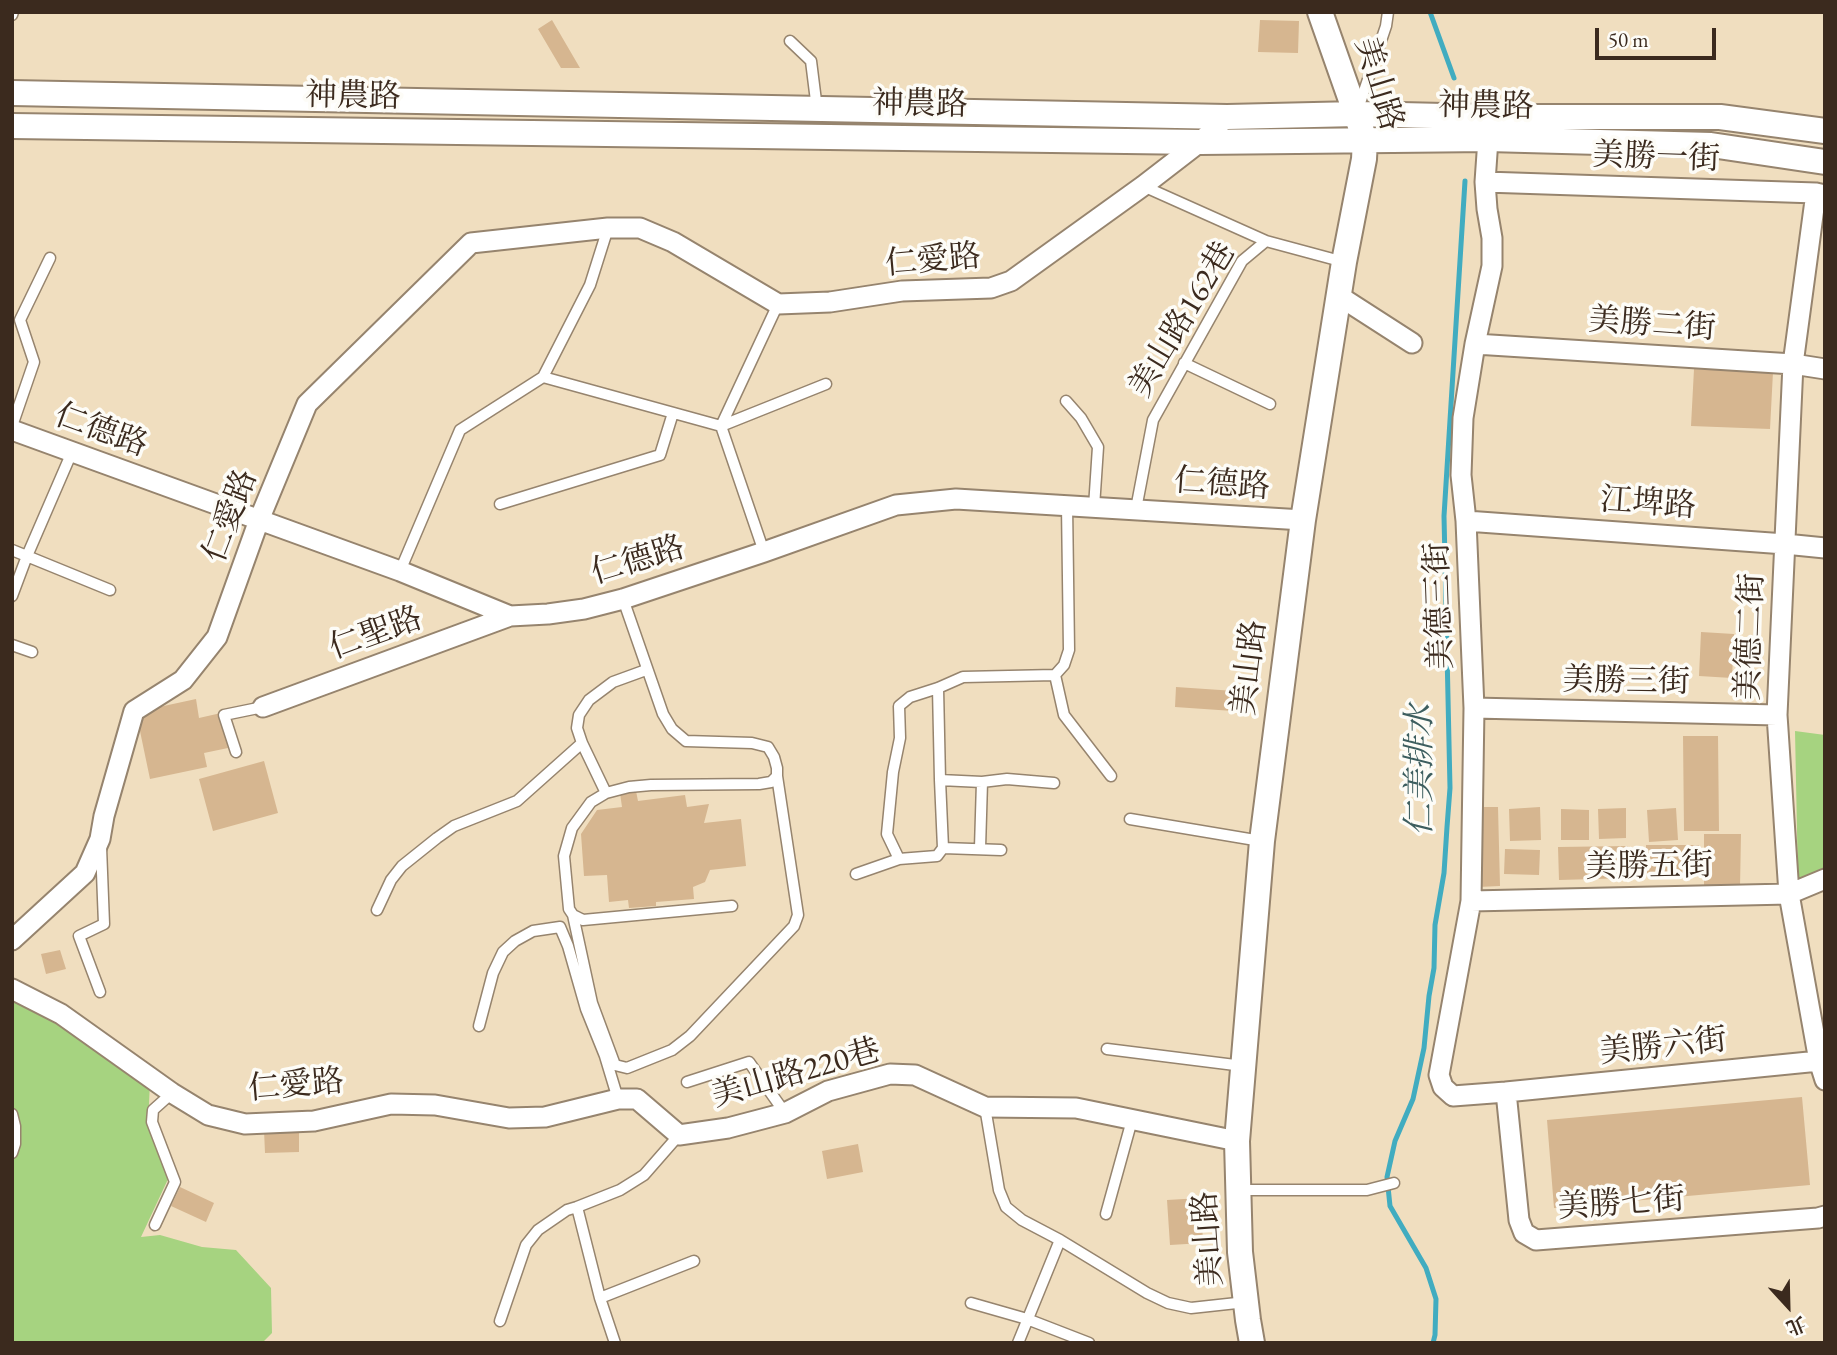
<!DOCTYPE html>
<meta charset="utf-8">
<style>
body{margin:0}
#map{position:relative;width:1837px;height:1355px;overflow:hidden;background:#f0debf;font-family:"EB Garamond","Noto Serif TC",serif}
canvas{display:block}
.frame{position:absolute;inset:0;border:14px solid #3b2a1e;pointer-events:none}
.north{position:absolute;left:1753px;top:1271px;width:70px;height:70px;-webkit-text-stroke:5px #fdfcf7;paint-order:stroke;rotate:158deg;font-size:19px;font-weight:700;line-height:28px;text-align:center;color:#3b2a1e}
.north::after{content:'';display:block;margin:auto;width:24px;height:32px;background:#3b2a1e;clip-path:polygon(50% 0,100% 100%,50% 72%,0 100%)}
.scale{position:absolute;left:1595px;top:28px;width:121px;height:32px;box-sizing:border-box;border:4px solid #3b2a1e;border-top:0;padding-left:9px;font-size:21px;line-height:24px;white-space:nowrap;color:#3b2a1e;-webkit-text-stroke:5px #fdfcf7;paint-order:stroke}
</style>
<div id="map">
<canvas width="1837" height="1355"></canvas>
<div class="frame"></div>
<div class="north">北</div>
<div class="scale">50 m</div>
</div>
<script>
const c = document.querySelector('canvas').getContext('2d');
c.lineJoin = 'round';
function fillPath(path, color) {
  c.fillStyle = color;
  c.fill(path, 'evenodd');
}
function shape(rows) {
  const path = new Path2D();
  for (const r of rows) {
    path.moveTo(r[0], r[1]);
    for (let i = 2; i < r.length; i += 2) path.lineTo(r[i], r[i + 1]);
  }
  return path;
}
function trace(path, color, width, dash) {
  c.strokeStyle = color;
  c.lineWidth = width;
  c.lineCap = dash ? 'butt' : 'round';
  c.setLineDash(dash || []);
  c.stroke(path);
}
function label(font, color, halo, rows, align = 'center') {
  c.font = font + ' "EB Garamond","Noto Serif TC",serif';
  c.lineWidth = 7;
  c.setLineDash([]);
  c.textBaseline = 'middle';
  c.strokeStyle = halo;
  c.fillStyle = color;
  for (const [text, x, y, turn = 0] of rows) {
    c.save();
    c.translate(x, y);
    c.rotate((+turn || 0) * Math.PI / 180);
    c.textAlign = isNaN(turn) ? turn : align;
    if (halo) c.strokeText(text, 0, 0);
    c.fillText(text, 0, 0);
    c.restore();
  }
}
const green = shape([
 [1795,731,1825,735,1825,869,1798,881],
 [12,1001,32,1009,150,1082,148,1126,169,1177,141,1237,160,1235,202,1247,236,1250,271,1288,272,1333,262,1343,12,1343]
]);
const stream = shape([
 [1430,12,1454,78],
 [1433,1343,1435,1335,1436,1299,1426,1268,1390,1206,1387,1177,1395,1141,1413,1099,1424,1048,1429,996,1434,968,1435,925,1444,873,1447,827,1450,788,1444,516,1465,181]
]);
const building = shape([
 [552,20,580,68,561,68,538,29],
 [1260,20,1299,21,1298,53,1258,52],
 [1694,369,1773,372,1770,429,1691,426],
 [1701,632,1734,634,1732,678,1699,676],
 [1176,687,1235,691,1233,711,1175,707],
 [196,699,199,718,221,713,228,748,204,753,207,767,150,779,136,712],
 [1683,736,1718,736,1719,831,1684,831],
 [264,761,278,813,213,831,199,779],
 [636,791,638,801,685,795,687,807,709,804,704,823,741,819,746,866,710,870,705,882,693,887,694,899,656,902,656,906,629,908,628,900,609,902,607,875,584,876,581,834,597,810,622,807,620,793],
 [1477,807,1498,807,1500,886,1478,887],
 [1540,807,1541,840,1510,841,1509,809],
 [1626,808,1626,838,1599,839,1598,809],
 [1676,808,1678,840,1649,842,1647,810],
 [1561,809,1589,810,1589,840,1561,840],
 [1704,834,1741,834,1740,887,1704,887],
 [1646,845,1699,845,1699,873,1646,874],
 [1628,846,1628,878,1559,880,1558,847],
 [1505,849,1540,850,1539,875,1504,874],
 [60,950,66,969,46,974,41,954],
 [1802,1097,1810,1185,1554,1208,1547,1120],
 [299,1129,299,1152,265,1153,264,1130],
 [858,1144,863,1172,827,1179,822,1151],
 [180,1187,214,1203,206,1222,171,1206],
 [1201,1198,1203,1243,1170,1245,1167,1200]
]);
const service = shape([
 [12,15,13,12],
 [790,41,811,61,817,109],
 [1358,109,1386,26,1388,12],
 [1143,186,1266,241],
 [1184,363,1270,404],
 [543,377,590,285,608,228],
 [1066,401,1081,418,1098,447,1094,507],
 [12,426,34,362,20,320,50,258],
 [500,504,660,455,673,413],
 [1136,509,1153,420,1242,261,1266,241,1344,262],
 [12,550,110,590],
 [764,552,721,426,778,304],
 [400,571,460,430,543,377,721,426,826,384],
 [12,596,27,556,72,452],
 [623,599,663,714,672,729,686,741,752,743,768,747,774,757,777,768,777,776,771,782,759,784,651,785,629,787,606,793,591,802,572,828,564,856,569,909,573,915,583,920,732,906],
 [12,645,32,652],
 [1055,675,1064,715,1111,776],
 [236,752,224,715,263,707],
 [940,780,982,782,1007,779,1054,783],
 [606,793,582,743,577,728,579,715,589,700,613,682,646,670],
 [1130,819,1261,841],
 [943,848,1001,850],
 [980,848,982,782],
 [899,859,887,834,893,772,900,738,899,706,910,697,938,688,963,677,1055,675,1064,665,1069,650,1067,505],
 [856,874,899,859,937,856,943,848,940,780,938,688],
 [377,910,391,880,402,866,437,838,454,826,517,801,582,743],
 [573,915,592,1003,615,1065,627,1068,672,1050,690,1036,794,926,798,915,777,776],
 [100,992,79,936,104,924,101,847],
 [479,1026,493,973,503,952,515,941,533,931,560,927,568,946,586,1009,605,1056,618,1099],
 [1107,1049,1243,1066],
 [687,1082,749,1062,785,1113],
 [985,1107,999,1190,1006,1207,1022,1220,1060,1240,1147,1293,1168,1303,1191,1308,1246,1302],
 [12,1114,15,1126,15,1144,12,1153],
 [1239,1190,1367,1190,1394,1183],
 [1106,1214,1132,1120],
 [155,1225,175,1182,152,1122,153,1110,172,1093],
 [600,1298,694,1261],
 [971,1303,1027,1319,1089,1343],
 [500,1321,526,1245,538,1230,567,1210,577,1207],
 [615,1343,600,1298,577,1207,620,1190,644,1175,679,1135],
 [1018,1343,1060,1240]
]);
const minor = shape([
 [1488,139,1485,182,1487,209,1492,238,1492,266,1475,344,1463,418,1461,475,1466,521,1474,708,1471,901,1439,1075,1443,1087,1453,1096,1506,1092,1819,1061,1825,1058],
 [1485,182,1816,193,1825,195],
 [1816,193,1793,364,1777,715,1789,894,1819,1061,1825,1080],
 [1339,296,1412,343],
 [1475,344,1793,364,1825,369],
 [12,430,400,571,510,616,548,614,584,609,623,599,764,552,896,505,956,499,1303,520],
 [1466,521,1785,544,1825,548],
 [263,707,510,616],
 [1474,708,1777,715],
 [1471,901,1789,894,1825,879],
 [12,940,85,873,100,839,104,816,134,711,183,680,217,637,259,520,307,404,471,243,608,228,640,228,673,242,778,304,830,302,902,291,991,288,1011,281,1143,186,1200,142,1227,117],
 [12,989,61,1014,172,1093,208,1115,245,1124,314,1121,391,1104,435,1105,509,1118,545,1117,618,1099,637,1099,679,1135,728,1128,785,1113,828,1091,890,1074,915,1075,985,1107,1076,1108,1237,1141],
 [1506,1092,1519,1220,1524,1233,1536,1240,1818,1218,1825,1216]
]);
const tertiary = shape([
 [12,93,1227,117,1357,114,1488,117,1720,117,1825,131],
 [12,126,1200,142,1488,139,1711,145,1825,162],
 [1252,1343,1248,1320,1240,1252,1237,1141,1262,841,1303,520,1344,262,1364,159,1365,140,1320,12]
]);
const streetNames = [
 ["美山路",1378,84,73],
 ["神農路",353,97,1],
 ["神農路",920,105,1],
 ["神農路",1486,107,1],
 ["美勝一街",1656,158,2],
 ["仁愛路",933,261,-5],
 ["美山路162巷",1183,320,-59],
 ["美勝二街",1652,325,4],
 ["仁德路",101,431,20],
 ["仁德路",1222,485,4],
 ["江埤路",1648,504,4],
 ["仁愛路",231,516,-69],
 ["仁德路",638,561,-17],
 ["美德三街",1440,606,-92],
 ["仁聖路",376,634,-20],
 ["美德二街",1751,637,-88],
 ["美山路",1250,668,-83],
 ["美勝三街",1626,682,1],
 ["美勝五街",1649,867,-1],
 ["美勝六街",1663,1047,-6],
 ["美山路220巷",796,1074,-16],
 ["仁愛路",296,1086,-5],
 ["美勝七街",1621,1204,-4],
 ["美山路",1209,1239,-94]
];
const waterNames = [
 ["仁美排水",1421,770,-90]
];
fillPath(green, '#a6d380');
trace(stream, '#41acc0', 5);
fillPath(building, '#d6b690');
trace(service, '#96846e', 13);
trace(minor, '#96846e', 23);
trace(tertiary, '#96846e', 28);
trace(service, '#fff', 10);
trace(minor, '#fff', 19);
trace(tertiary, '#fff', 24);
label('32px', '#3b2a1e', '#fdfcf7', streetNames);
label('italic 33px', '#3d5e5f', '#fdfcf7', waterNames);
</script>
